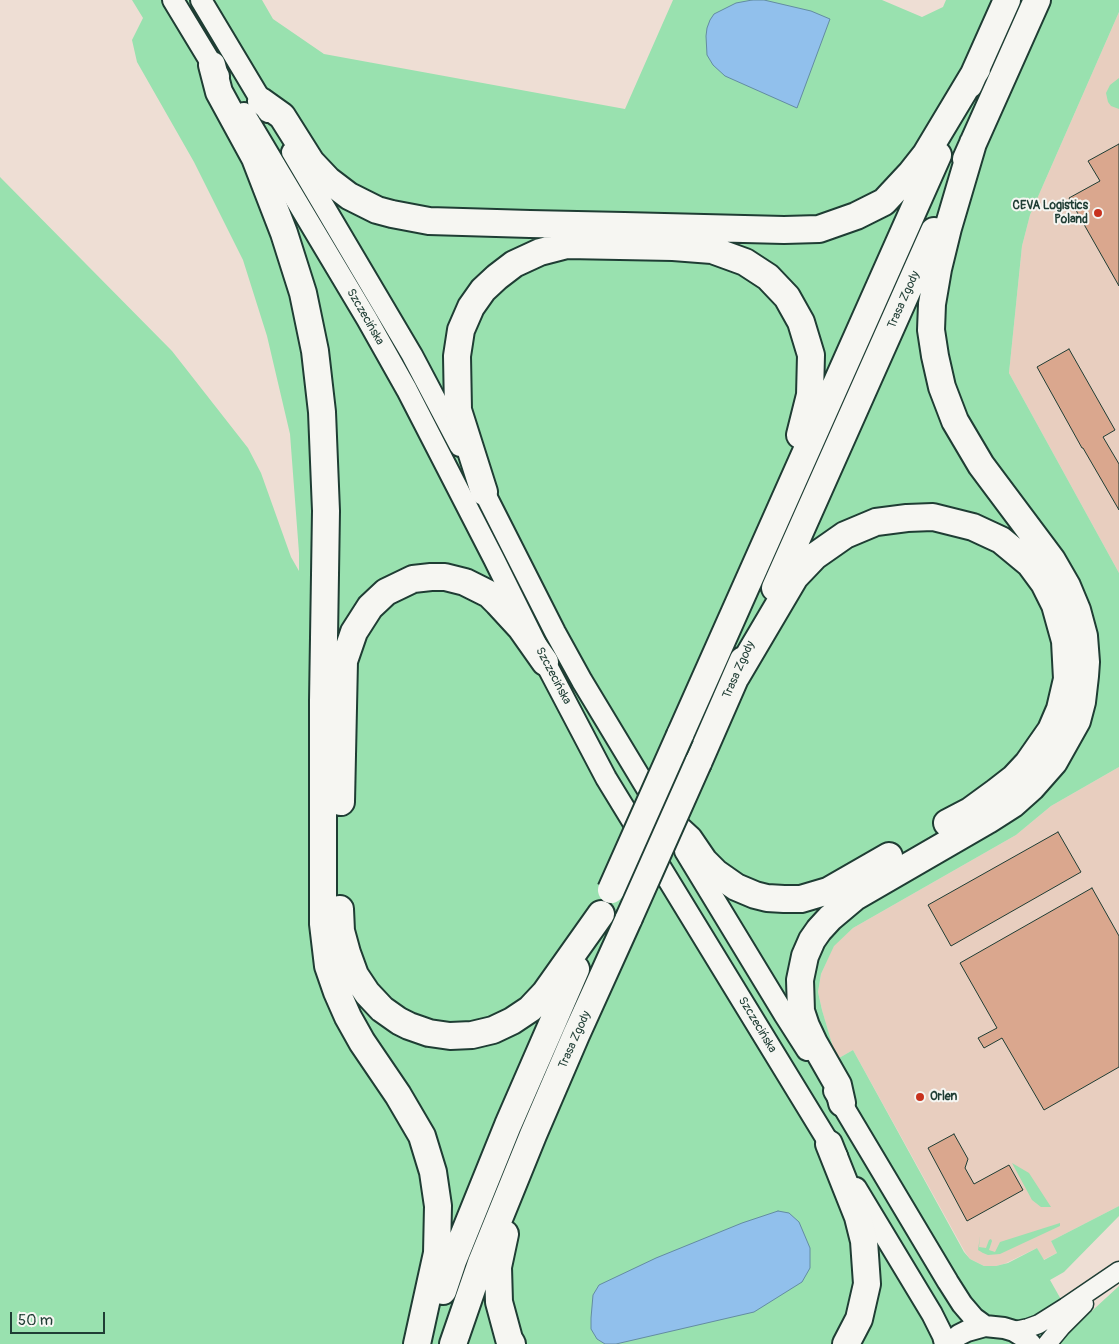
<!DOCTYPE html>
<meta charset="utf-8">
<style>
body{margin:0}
#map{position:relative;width:1119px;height:1344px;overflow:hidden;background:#eeded4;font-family:Pangolin,sans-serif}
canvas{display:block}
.scale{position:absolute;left:10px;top:1312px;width:95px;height:22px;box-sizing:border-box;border:2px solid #1f3d34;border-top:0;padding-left:6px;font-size:15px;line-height:18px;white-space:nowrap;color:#1f3d34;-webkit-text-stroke:4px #f6f6f2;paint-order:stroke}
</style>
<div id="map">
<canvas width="1119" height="1344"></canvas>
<div class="scale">50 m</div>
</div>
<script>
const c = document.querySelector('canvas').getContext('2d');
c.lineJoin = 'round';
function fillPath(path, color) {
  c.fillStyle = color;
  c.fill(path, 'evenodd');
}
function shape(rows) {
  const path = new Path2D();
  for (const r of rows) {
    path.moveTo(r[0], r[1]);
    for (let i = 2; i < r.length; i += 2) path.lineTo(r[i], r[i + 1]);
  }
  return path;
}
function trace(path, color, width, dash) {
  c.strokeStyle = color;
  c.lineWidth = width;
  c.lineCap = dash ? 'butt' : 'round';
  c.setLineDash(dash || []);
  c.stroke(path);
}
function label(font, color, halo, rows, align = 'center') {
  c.font = font + ' Pangolin,sans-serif';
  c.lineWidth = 4;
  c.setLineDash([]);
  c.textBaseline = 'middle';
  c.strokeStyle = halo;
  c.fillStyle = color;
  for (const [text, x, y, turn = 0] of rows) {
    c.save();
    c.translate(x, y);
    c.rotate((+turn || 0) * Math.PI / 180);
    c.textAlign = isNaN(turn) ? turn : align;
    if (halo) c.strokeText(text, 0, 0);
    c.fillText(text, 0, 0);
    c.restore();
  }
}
const built = shape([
 [1119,12,1119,573,1009,373,1022,246,1030,215],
 [1119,767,1119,1206,1051,1241,1057,1253,1043,1260,1037,1248,1004,1264,992,1267,984,1266,970,1259,965,1252,853,1050,839,1058,833,1047,822,1010,818,992,821,974,834,945,853,928,1016,835,1051,806]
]);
const green = shape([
 [132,0,262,0,273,19,324,54,625,109,673,0,882,0,922,17,943,7,946,0,1119,0,1119,12,1030,215,1022,246,1009,373,1119,573,1119,767,1051,806,1016,835,853,928,834,946,821,974,818,992,822,1010,833,1047,839,1058,853,1050,964,1252,970,1259,984,1266,996,1266,1008,1263,1037,1248,1044,1260,1057,1253,1051,1241,1119,1206,1119,1216,1064,1272,1050,1280,1076,1326,1094,1309,1119,1286,1119,1344,0,1344,0,177,172,351,248,448,261,473,291,557,299,571,299,553,290,434,267,336,243,260,194,162,137,62,132,40,143,18],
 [1119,78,1119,109,1111,106,1108,102,1106,93,1110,85],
 [1012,1163,1029,1173,1051,1207,1041,1207,1032,1200],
 [1060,1223,1060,1226,1000,1254,988,1255,983,1253,978,1250,980,1236,979,1247,986,1248,989,1240,991,1239,992,1241,989,1250,995,1252,1000,1242]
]);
const water = shape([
 [752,0,764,0,811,11,830,19,797,108,725,76,713,65,707,55,706,36,707,28,710,20,714,14,736,3,752,0],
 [778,1211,789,1213,799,1222,810,1248,810,1268,802,1282,754,1312,616,1344,605,1344,597,1339,591,1329,591,1318,593,1295,599,1285,656,1258,742,1223,778,1211]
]);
const building = shape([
 [1119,144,1119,286,1069,198,1100,181,1088,161,1119,144],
 [1069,349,1115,430,1103,437,1119,464,1119,510,1083,448,1082,448,1037,367,1069,349],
 [1058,832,1081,872,951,946,928,905,1058,832],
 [1092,888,1119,936,1119,1067,1044,1110,1002,1038,984,1048,978,1038,997,1028,960,963,1092,888],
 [954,1134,968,1159,965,1168,974,1184,1009,1165,1023,1190,967,1221,928,1148,954,1134]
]);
const tertiary = shape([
 [1014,1331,1028,1328,1039,1324,1066,1307,1119,1271],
 [1047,1344,1061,1327,1084,1304]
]);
const secondary = shape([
 [173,0,219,76],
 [201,0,268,112],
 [244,113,367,319,407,390,494,559,545,662,606,778,837,1156],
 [292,152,412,355,460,446],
 [478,480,555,632,582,681,658,807],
 [685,851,784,1014,807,1050],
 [834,1091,948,1282,962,1304,974,1318,985,1326],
 [856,1188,932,1314,943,1336,945,1344],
 [949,1344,959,1335,967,1331,985,1326,1004,1328,1014,1331,1022,1336,1031,1344]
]);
const motorway = shape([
 [212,65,219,92,255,158,284,233,303,293,315,351,322,412,326,511,323,701,323,924,328,966,337,992,348,1017,362,1042,398,1095,422,1136,433,1172,438,1206,437,1253,417,1344],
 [969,85,1007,0],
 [261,101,282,116,311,162,328,180,349,196,377,210,392,214,429,221,530,224,624,226,784,230,819,229,856,216,884,202,911,173,926,154,977,69],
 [966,159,1037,0],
 [484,492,458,410,457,356,461,330,471,307,483,290,497,277,514,264,540,252,567,245,673,247,712,250,745,262,768,277,787,297,801,322,811,355,810,395,800,435],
 [775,588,934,231],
 [736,677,795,577,815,556,845,535,876,522,907,518,933,517,973,527,1001,540,1030,564,1044,583,1055,605,1065,641,1067,679,1060,709,1051,730,1028,763,1014,778,996,792,970,811,947,823],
 [680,735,938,155],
 [698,763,743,660],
 [341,802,344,661,354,632,370,607,386,592,413,579,431,577,445,577,465,582,489,594,498,603,521,628,545,662],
 [664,816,689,839,704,861,716,873,736,887,755,895,767,898,784,899,801,899,828,891,889,856],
 [340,909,341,931,347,953,355,975,367,993,382,1009,399,1021,409,1026,429,1033,450,1036,472,1035,493,1030,512,1021,530,1009,545,993,601,914],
 [842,1103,838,1085,814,1043,806,1026,801,1011,800,980,805,956,812,940,819,930,830,918,855,897,988,820,1013,804,1032,787,1054,762,1077,721,1082,702,1085,676,1086,662,1084,636,1077,610,1067,586,1052,560,981,465,955,421,942,387,935,356,931,330,932,304,938,269,948,228,973,143],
 [829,1144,858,1217,864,1241,867,1284,859,1319,846,1344],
 [505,1234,498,1267,499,1302,509,1339,512,1344],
 [443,1291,453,1261,508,1125,576,969],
 [453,1344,481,1263,533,1135,576,1035,629,918]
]);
const motorwayBridge = shape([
 [611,890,680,735],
 [629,918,698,763]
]);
const markers = [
 [1098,213,5,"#c8321e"],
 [920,1097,5,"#c8321e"]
];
const poiNames = [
 ["CEVA Logistics",1088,206],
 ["Poland",1088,220],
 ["Orlen",930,1097,"left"]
];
const streetNames = [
 ["Trasa Zgody",904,300,-66],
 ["Szczecińska",365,317,60],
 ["Trasa Zgody",739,670,-66],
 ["Szczecińska",553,676,62],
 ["Szczecińska",757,1025,59],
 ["Trasa Zgody",575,1040,-66]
];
fillPath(built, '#e8cebf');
fillPath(green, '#99e1af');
fillPath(water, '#91c0ec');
trace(water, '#638ca2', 1);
fillPath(building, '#daa78e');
trace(building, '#1f3d34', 1);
trace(tertiary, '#1f3d34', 21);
trace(secondary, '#1f3d34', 24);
trace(motorway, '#1f3d34', 30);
trace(tertiary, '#f6f6f2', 18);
trace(secondary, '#f6f6f2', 20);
trace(motorway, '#f6f6f2', 26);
trace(motorwayBridge, '#1f3d34', 30, []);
trace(motorwayBridge, '#f6f6f2', 26);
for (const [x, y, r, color] of markers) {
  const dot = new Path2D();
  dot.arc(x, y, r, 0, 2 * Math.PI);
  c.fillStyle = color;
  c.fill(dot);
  trace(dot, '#f6f6f2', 2);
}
label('bold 12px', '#1f3d34', '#f6f6f2', poiNames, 'right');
label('12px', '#1f3d34', '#f6f6f2', streetNames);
</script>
